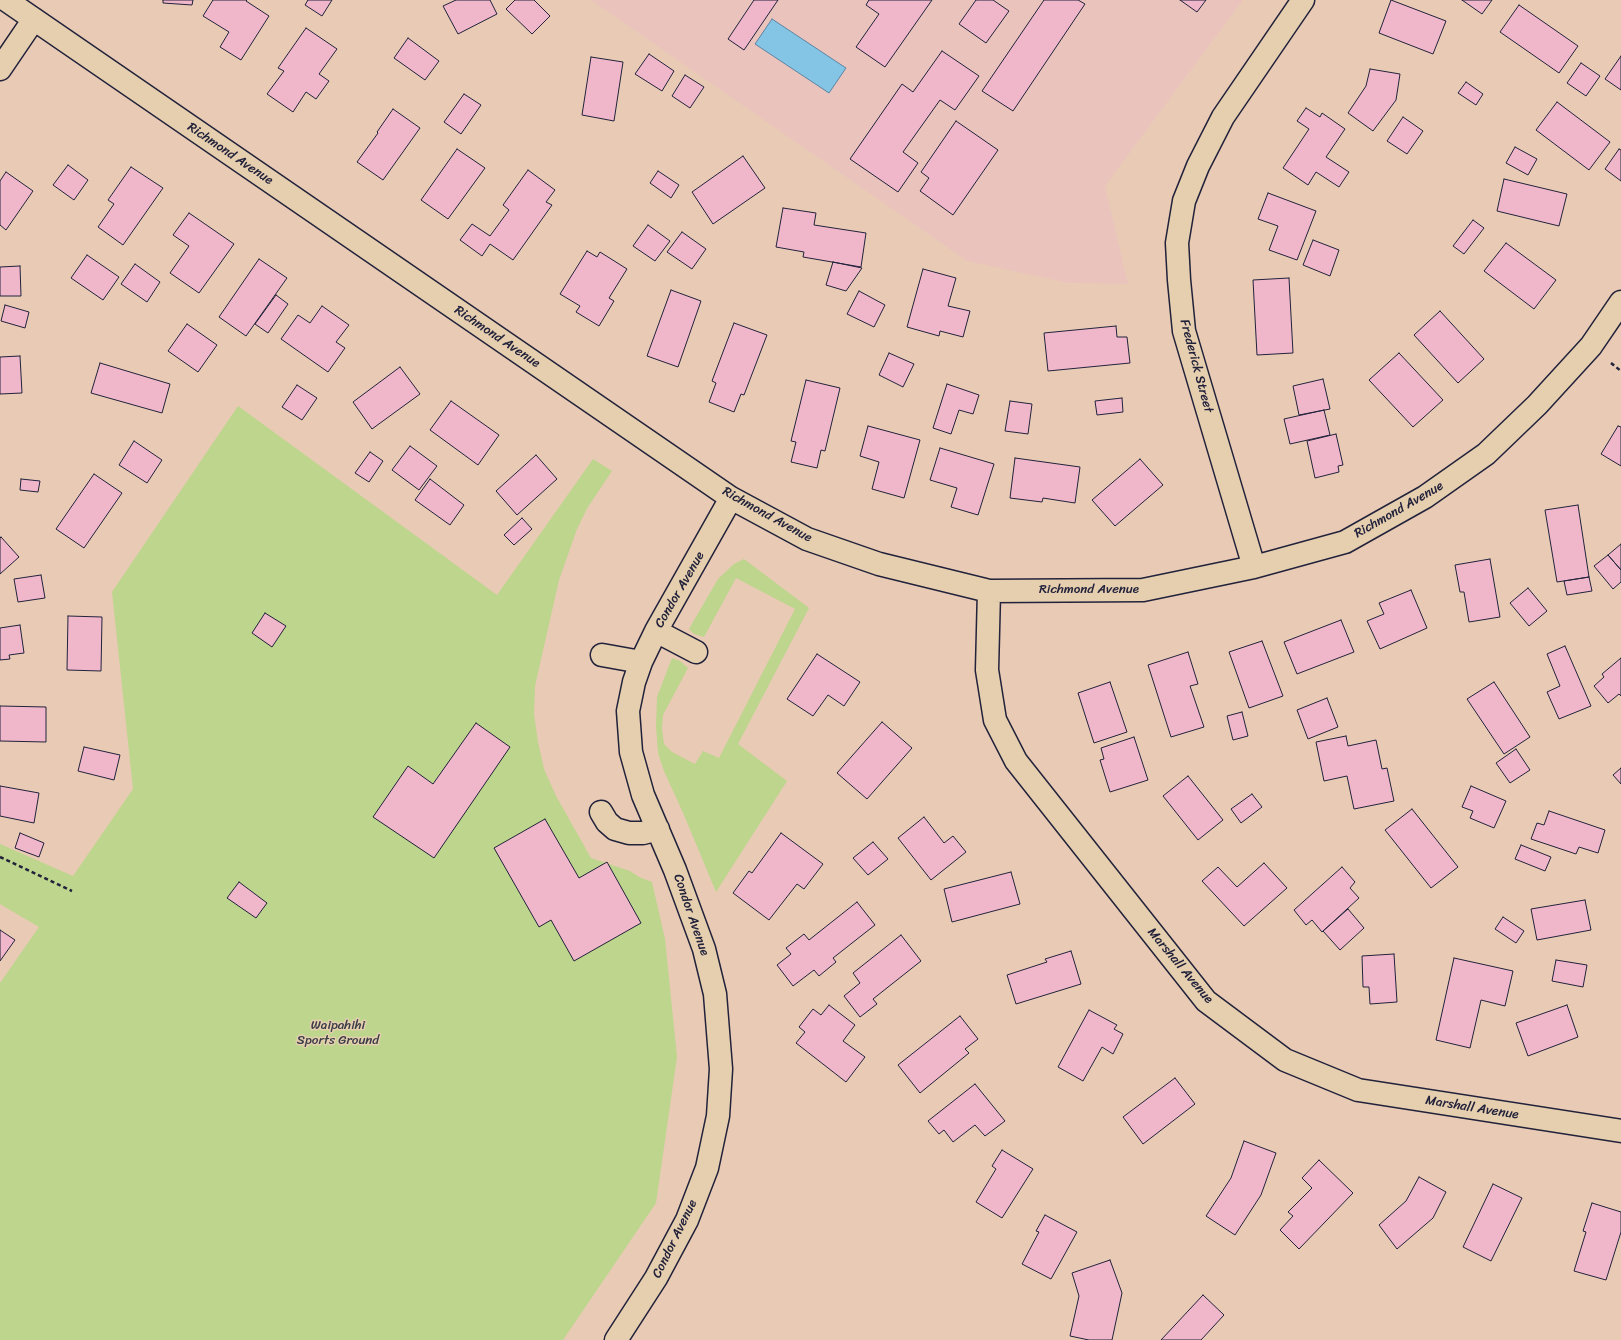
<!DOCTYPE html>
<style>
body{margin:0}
canvas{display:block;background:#e8cab5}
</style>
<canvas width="1621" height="1340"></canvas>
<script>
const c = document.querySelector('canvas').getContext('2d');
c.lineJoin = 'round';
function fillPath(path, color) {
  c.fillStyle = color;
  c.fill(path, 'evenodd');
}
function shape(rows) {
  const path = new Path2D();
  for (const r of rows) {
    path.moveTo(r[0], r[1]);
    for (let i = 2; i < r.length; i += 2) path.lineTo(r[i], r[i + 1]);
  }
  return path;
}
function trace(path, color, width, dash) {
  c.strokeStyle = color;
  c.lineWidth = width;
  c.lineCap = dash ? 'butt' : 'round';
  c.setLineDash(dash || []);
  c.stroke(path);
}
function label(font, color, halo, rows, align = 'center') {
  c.font = font + ' Sriracha,sans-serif';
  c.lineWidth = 3;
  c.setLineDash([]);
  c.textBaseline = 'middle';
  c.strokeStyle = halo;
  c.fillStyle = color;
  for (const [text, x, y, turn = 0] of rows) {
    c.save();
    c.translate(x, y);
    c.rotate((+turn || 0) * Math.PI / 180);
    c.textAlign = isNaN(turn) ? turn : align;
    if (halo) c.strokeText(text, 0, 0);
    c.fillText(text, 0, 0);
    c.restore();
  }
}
const built = shape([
 [591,0,1243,0,1105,186,1128,284,1068,283,967,261]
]);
const green = shape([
 [238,406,497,595,593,459,612,471,588,507,577,529,559,580,535,686,534,714,538,742,544,769,556,796,591,858,630,871,639,877,652,882,665,939,677,1057,656,1203,563,1340,0,1340,0,983,39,927,0,904,0,844,73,876,133,789,112,592],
 [744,559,809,608,738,744,787,781,716,892,684,815,664,771,658,753,656,726,657,697,672,658,680,661,688,668,663,715,662,729,664,744,672,752,695,764,703,751,719,758,795,609,736,578,704,637,694,634,689,629,718,579,734,564]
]);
const water = shape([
 [772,19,846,68,829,93,755,44,772,19]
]);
const building = shape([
 [163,0,193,0,192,5,163,3,163,0],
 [213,0,247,0,246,1,269,16,241,60,220,47,229,32,203,16,213,0],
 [308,0,332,0,322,16,305,5,308,0],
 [456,0,490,0,497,14,458,34,443,6,456,0],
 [515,0,534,0,550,16,532,34,506,9,515,0],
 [754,0,778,0,744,50,728,39,754,0],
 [869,0,932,0,885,67,856,47,879,14,866,5,869,0],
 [976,0,993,0,1009,11,986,43,959,24,976,0],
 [1044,0,1078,0,1085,4,1013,111,982,91,1044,0],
 [1180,0,1206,0,1197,12,1180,0],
 [1391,0,1446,21,1433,54,1379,33,1391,0],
 [1462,0,1492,0,1482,14,1462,0],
 [1519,5,1578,46,1559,73,1500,32,1519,5],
 [306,28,337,49,319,74,329,81,316,99,306,92,293,112,267,94,284,71,278,68,306,28],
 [408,38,439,61,425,80,394,58,408,38],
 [942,51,979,76,955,110,940,100,903,152,918,163,898,192,850,159,902,84,913,92,942,51],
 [649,54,674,71,662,91,635,74,649,54],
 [1621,56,1621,90,1605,79,1621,56],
 [591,57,623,62,614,121,582,115,591,57],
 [1581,63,1600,76,1586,96,1567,83,1581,63],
 [1370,69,1400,74,1396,100,1373,131,1348,113,1366,86,1370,69],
 [685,75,704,87,690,108,672,96,685,75],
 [1466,82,1483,94,1476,105,1458,93,1466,82],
 [464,94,481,105,461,134,444,122,464,94],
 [1557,102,1610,142,1589,170,1536,130,1557,102],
 [1306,108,1320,117,1322,113,1345,129,1326,157,1349,172,1339,187,1316,172,1308,185,1283,168,1309,129,1297,121,1306,108],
 [393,109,420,128,383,180,357,162,378,133,377,132,393,109],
 [1403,117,1423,131,1407,154,1387,141,1403,117],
 [956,121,998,150,953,215,920,191,929,178,921,172,956,121],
 [1515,147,1537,159,1528,175,1506,163,1515,147],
 [457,149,485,168,448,219,421,200,457,149],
 [1619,149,1621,150,1621,181,1605,169,1619,149],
 [743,156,765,188,713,224,692,192,743,156],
 [68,165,88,180,74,200,53,185,68,165],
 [131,167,163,188,123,245,98,227,114,204,108,200,131,167],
 [528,170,555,190,546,202,552,205,513,260,490,244,482,256,460,240,472,224,490,236,509,210,503,205,528,170],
 [658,171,679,185,671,198,650,183,658,171],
 [6,172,33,191,6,230,0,225,0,181,6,172],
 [1504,179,1567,194,1559,226,1497,211,1504,179],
 [1268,193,1316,211,1297,260,1269,250,1278,226,1258,219,1268,193],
 [783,208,816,213,814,225,866,233,861,267,803,257,804,252,776,247,783,208],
 [189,213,234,244,199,293,170,273,189,246,173,235,189,213],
 [1473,220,1484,228,1464,254,1453,246,1473,220],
 [648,225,670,241,655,261,633,246,648,225],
 [682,232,706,249,692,269,667,252,682,232],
 [1313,240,1339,250,1330,276,1303,265,1313,240],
 [1506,243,1556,280,1534,309,1484,271,1506,243],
 [587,251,597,257,600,252,627,269,609,298,614,301,599,326,576,312,580,306,560,294,587,251],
 [87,255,119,277,103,300,71,278,87,255],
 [259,259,287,278,246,336,219,317,259,259],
 [833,262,862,268,846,291,826,285,833,262],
 [135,264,160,282,147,302,121,284,135,264],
 [20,266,21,296,0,296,0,267,20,266],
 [923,269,956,278,948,306,970,311,963,337,940,331,939,336,907,327,923,269],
 [1289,278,1293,353,1257,355,1253,280,1289,278],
 [671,290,701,301,678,367,647,356,671,290],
 [859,291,885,305,874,327,847,314,859,291],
 [276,295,288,304,268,333,255,324,276,295],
 [5,305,29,312,25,328,1,321,5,305],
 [322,306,349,325,336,342,345,348,328,372,281,339,298,315,310,323,322,306],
 [1440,311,1484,359,1458,383,1414,335,1440,311],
 [734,323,767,335,744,395,741,394,734,412,709,402,716,383,712,381,734,323],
 [187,324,217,345,198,372,168,351,187,324],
 [1116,326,1117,337,1127,337,1130,363,1048,371,1044,333,1116,326],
 [889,353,914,364,903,387,879,375,889,353],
 [1399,353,1443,400,1413,427,1369,380,1399,353],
 [20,356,22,393,0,394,0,357,20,356],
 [100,363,170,384,162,413,91,393,100,363],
 [400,367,420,394,372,429,353,402,400,367],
 [1323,379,1330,409,1299,415,1293,386,1323,379],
 [806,380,840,388,825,451,821,450,817,468,791,462,796,442,791,441,806,380],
 [947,384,979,395,973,414,959,410,951,434,933,428,947,384],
 [297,385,317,398,302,420,282,407,297,385],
 [1122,398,1123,412,1097,415,1095,401,1122,398],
 [451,401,499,435,478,465,430,430,451,401],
 [1010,401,1032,404,1028,434,1005,431,1010,401],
 [1324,410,1330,435,1290,444,1284,419,1324,410],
 [868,426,920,440,904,498,872,489,879,462,860,456,868,426],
 [1618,426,1621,427,1621,466,1601,454,1618,426],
 [1336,434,1343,465,1338,466,1339,472,1315,478,1307,441,1336,434],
 [134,441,162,460,147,483,119,465,134,441],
 [410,446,437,466,419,490,392,470,410,446],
 [940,448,994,464,978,515,951,507,957,488,930,480,940,448],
 [370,452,383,461,369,482,355,473,370,452],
 [536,455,557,479,517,515,496,491,536,455],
 [1015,458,1080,467,1075,503,1043,498,1042,502,1010,498,1015,458],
 [1140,459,1163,485,1115,526,1092,500,1140,459],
 [94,474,122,493,84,548,56,529,94,474],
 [21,479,40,481,38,492,20,490,21,479],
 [430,479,464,505,450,525,415,500,430,479],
 [1578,505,1589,577,1557,582,1545,510,1578,505],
 [522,518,532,529,514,545,504,535,522,518],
 [1,537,19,557,0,574,0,538,1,537],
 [1621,544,1621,570,1608,555,1621,544],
 [1608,555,1621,570,1621,582,1613,589,1594,566,1608,555],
 [1490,559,1500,617,1469,622,1464,592,1460,592,1455,565,1490,559],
 [41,575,45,598,18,602,14,579,41,575],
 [1589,577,1592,591,1567,595,1564,581,1589,577],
 [1528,588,1547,611,1529,626,1510,603,1528,588],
 [1411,590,1427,628,1380,649,1367,621,1384,614,1379,603,1411,590],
 [265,613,286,626,272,647,252,633,265,613],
 [68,616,102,617,101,671,67,670,68,616],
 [1341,620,1354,652,1297,674,1284,642,1341,620],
 [20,625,24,653,9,655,10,659,0,660,0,628,20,625],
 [1262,641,1283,696,1249,708,1229,652,1262,641],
 [1565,646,1591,706,1559,719,1547,692,1560,686,1547,654,1565,646],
 [1188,652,1198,684,1190,686,1204,727,1171,737,1148,665,1188,652],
 [817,654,860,682,844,706,828,695,813,716,787,699,817,654],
 [1621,658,1621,696,1619,694,1608,703,1594,686,1604,677,1602,674,1621,658],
 [1110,682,1127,732,1094,743,1078,693,1110,682],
 [1494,682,1530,737,1504,754,1467,699,1494,682],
 [1327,698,1338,727,1308,739,1297,710,1327,698],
 [0,706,46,707,46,742,0,741,0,706],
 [1242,712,1248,736,1233,740,1227,716,1242,712],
 [882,722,912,748,867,799,837,773,882,722],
 [476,723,510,747,434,858,373,817,408,766,433,784,476,723],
 [1346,736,1348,746,1376,740,1382,769,1387,768,1394,801,1354,809,1347,776,1324,781,1316,742,1346,736],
 [1134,737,1148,780,1110,792,1100,760,1104,759,1101,748,1134,737],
 [84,747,120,755,114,780,78,771,84,747],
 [1516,749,1530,770,1510,783,1496,763,1516,749],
 [1621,768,1621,784,1613,775,1621,768],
 [1188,776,1223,820,1198,840,1163,796,1188,776],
 [0,786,39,793,34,823,0,816,0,786],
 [1471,786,1506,801,1494,828,1470,818,1473,811,1462,807,1471,786],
 [1252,794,1262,807,1241,823,1231,809,1252,794],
 [1412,809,1458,867,1431,888,1385,830,1412,809],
 [1549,811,1605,830,1598,853,1579,847,1576,854,1531,839,1537,823,1544,825,1549,811],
 [924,817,944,843,953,836,966,852,931,880,898,838,924,817],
 [545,819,579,878,607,862,641,923,574,961,551,920,539,927,494,848,545,819],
 [20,833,44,843,39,857,15,848,20,833],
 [781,833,823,864,804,889,797,884,769,920,733,893,749,871,752,873,781,833],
 [873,842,888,859,868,875,853,858,873,842],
 [1521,845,1551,857,1545,871,1515,859,1521,845],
 [1264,863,1287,888,1244,926,1202,881,1218,867,1237,887,1264,863],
 [1342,867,1355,882,1350,888,1359,898,1322,932,1312,920,1306,925,1294,910,1342,867],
 [1011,872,1020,904,952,922,944,889,1011,872],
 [239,882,267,903,256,918,227,898,239,882],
 [1585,900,1591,930,1537,940,1531,909,1585,900],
 [857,902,875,925,833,958,836,962,819,976,814,970,793,986,777,965,791,954,786,948,804,934,809,940,857,902],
 [1348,909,1364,928,1340,950,1323,931,1348,909],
 [1503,917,1524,931,1516,943,1495,929,1503,917],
 [0,930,15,940,0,961,0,930],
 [901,935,921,961,873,999,877,1004,860,1017,844,996,860,983,853,973,901,935],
 [1071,951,1081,984,1016,1004,1007,975,1047,962,1045,959,1071,951],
 [1394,954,1397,1002,1370,1004,1369,987,1363,987,1362,956,1394,954],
 [1454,958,1513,971,1505,1006,1481,1000,1470,1048,1436,1040,1454,958],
 [1556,960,1587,965,1583,987,1552,981,1556,960],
 [829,1005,855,1025,843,1041,865,1057,846,1082,796,1043,805,1032,799,1027,813,1009,821,1015,829,1005],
 [1567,1005,1578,1037,1528,1056,1516,1023,1567,1005],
 [1089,1010,1117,1025,1114,1029,1123,1034,1113,1054,1102,1047,1083,1081,1058,1067,1089,1010],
 [960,1016,978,1039,965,1049,969,1053,920,1093,898,1065,960,1016],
 [1175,1078,1195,1104,1143,1144,1123,1117,1175,1078],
 [975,1084,1005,1121,985,1136,975,1125,953,1142,944,1130,939,1134,928,1121,975,1084],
 [1244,1141,1276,1153,1261,1195,1235,1235,1206,1216,1231,1178,1244,1141],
 [1002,1150,1033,1169,1002,1218,976,1202,996,1169,992,1166,1002,1150],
 [1319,1160,1353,1193,1299,1249,1280,1230,1293,1216,1288,1212,1312,1188,1302,1178,1319,1160],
 [1419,1177,1446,1192,1433,1218,1397,1249,1379,1225,1406,1201,1419,1177],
 [1493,1184,1522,1198,1491,1261,1463,1247,1493,1184],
 [1592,1203,1621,1212,1621,1232,1606,1280,1574,1271,1586,1232,1583,1231,1592,1203],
 [1045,1215,1077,1232,1051,1279,1022,1264,1039,1232,1036,1231,1045,1215],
 [1110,1260,1122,1293,1112,1340,1089,1340,1070,1336,1079,1296,1072,1273,1110,1260],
 [1203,1295,1224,1315,1201,1340,1161,1340,1203,1295]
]);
const path = shape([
 [1611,363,1621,371],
 [0,857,72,891]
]);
const minor = shape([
 [6,0,731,498,807,539,879,564,989,591,1143,590,1254,567,1345,542,1425,497,1486,454,1537,405,1591,346,1621,302],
 [0,69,34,19],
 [1254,567,1184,331,1179,280,1177,243,1184,201,1198,166,1223,117,1303,0],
 [989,591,987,670,995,720,1016,761,1206,1001,1285,1060,1358,1090,1621,1131],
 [656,631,696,652],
 [602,655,641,662],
 [601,812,607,822,615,829,629,833,643,833,658,829],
 [616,1340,656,1278,687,1220,707,1168,718,1116,721,1069,715,994,704,949,675,870,643,795,631,752,628,711,634,682,641,662,656,631,731,498]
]);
const streetNames = [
 ["Richmond Avenue",230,154,34],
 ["Richmond Avenue",497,337,34],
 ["Frederick Street",1196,366,75],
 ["Richmond Avenue",1399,510,-30],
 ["Richmond Avenue",767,515,29],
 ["Condor Avenue",680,590,-60],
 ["Richmond Avenue",1089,590],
 ["Condor Avenue",691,915,71],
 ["Marshall Avenue",1180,966,50],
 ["Marshall Avenue",1472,1108,9],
 ["Condor Avenue",675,1239,-64]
];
const parkNames = [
 ["Waipahihi",338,1026],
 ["Sports Ground",338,1041]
];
fillPath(built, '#eac4bc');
fillPath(green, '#bdd58c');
fillPath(water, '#84c5e5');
trace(water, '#5d84a1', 1);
fillPath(building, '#f0b7cb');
trace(building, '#22223b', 1);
trace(minor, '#22223b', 25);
trace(path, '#22223b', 2.5, [4, 3]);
trace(minor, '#e6cfaf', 22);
label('13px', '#22223b', '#e6cfaf', streetNames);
label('13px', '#393d47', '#e6cfaf', parkNames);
</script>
